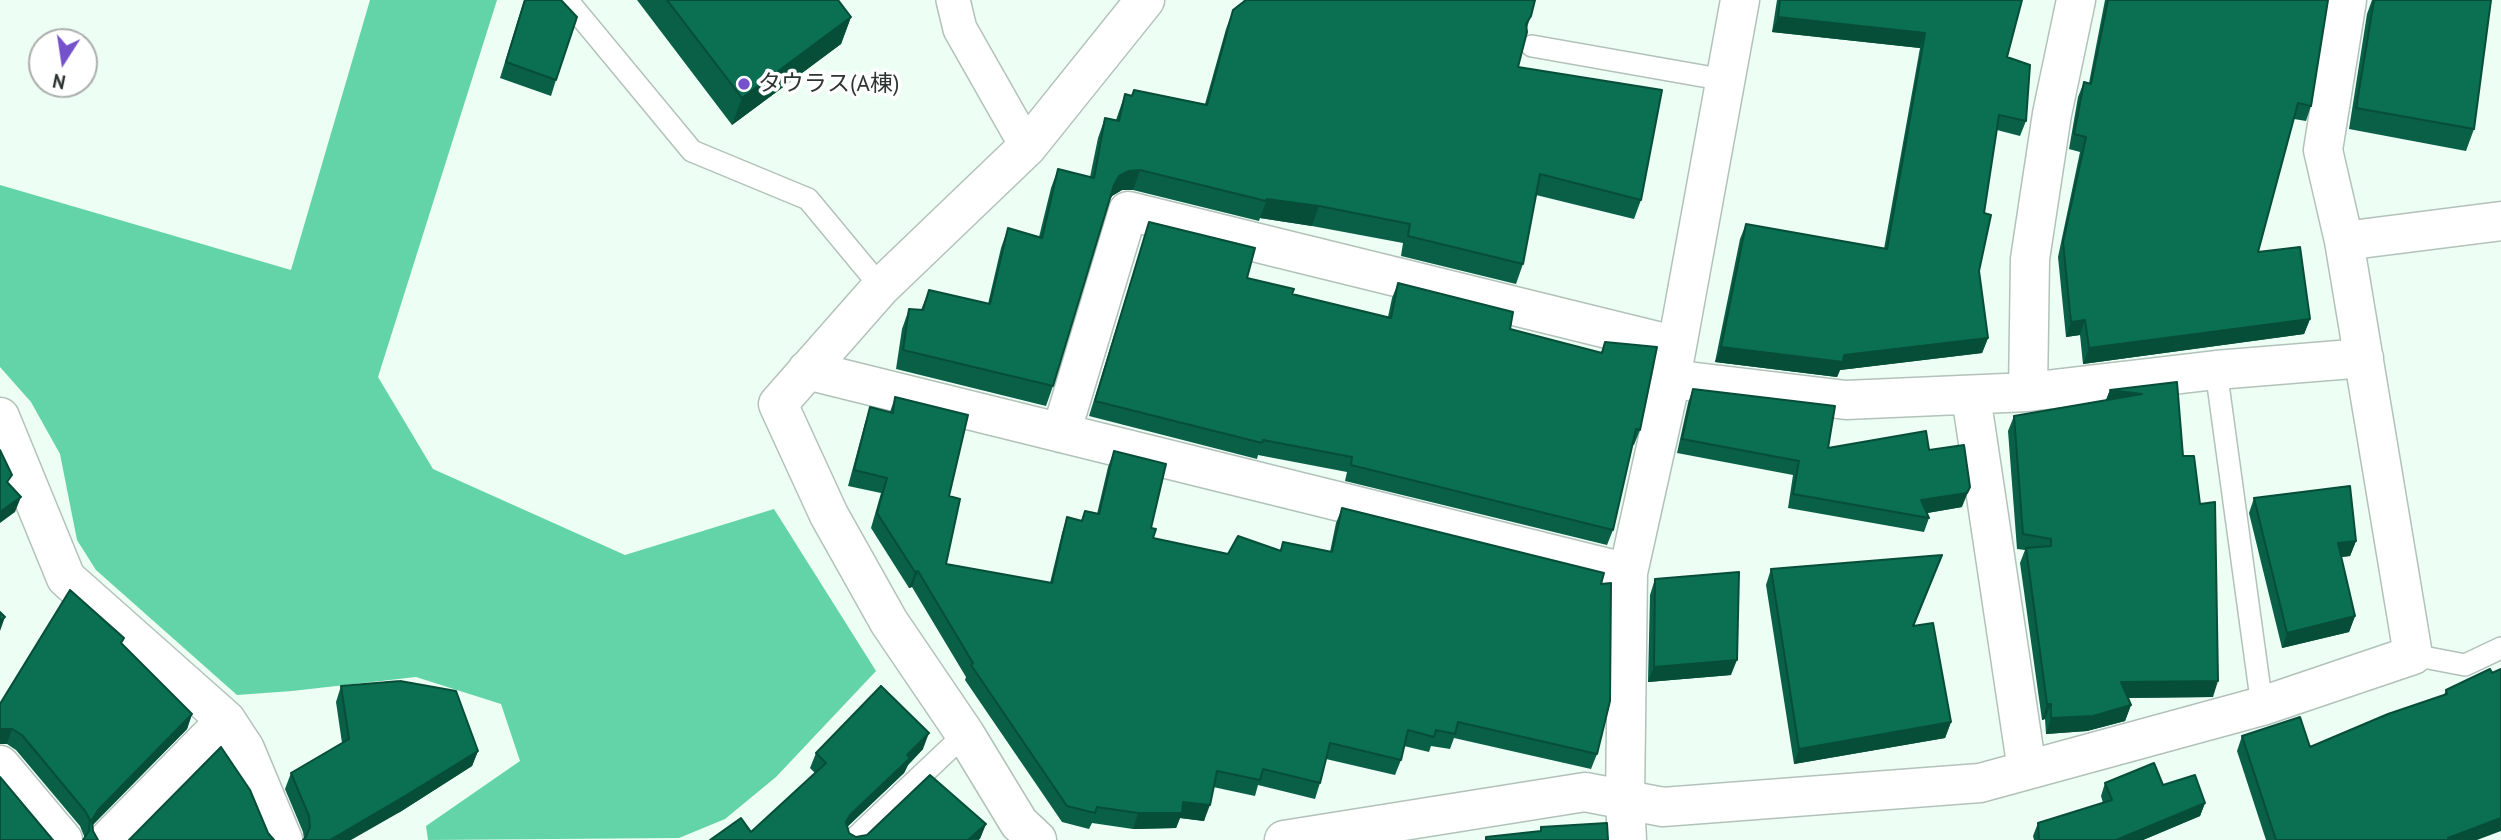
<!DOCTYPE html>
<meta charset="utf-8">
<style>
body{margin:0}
#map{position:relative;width:2501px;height:840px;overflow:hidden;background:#edfef5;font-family:"PT Sans",sans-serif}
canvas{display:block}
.north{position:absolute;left:28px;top:28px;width:70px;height:70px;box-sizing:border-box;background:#fff;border:2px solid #abaead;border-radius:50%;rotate:192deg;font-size:19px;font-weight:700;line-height:28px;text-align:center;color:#2e3532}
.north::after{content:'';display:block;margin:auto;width:24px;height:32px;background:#7552cb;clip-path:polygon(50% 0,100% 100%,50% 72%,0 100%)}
</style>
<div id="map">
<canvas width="2501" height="840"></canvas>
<div class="north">N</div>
</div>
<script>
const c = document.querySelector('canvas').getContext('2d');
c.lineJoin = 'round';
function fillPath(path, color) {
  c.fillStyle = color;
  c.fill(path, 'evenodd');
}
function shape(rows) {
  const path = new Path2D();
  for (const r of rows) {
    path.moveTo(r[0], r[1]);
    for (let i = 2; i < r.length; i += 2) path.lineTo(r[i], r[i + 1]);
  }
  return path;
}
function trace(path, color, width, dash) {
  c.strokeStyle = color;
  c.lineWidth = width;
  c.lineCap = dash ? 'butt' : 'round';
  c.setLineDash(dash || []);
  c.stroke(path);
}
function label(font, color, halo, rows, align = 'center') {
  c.font = font + ' "PT Sans","Noto Sans JP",sans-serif';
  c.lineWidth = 7;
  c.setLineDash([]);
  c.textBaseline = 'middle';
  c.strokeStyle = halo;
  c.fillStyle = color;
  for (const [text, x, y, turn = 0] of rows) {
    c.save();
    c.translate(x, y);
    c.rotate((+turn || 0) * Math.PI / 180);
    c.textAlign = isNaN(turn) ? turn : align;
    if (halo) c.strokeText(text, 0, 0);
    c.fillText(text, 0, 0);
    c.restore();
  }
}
const forest = shape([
 [370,0,497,0,378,377,433,469,625,555,774,509,876,671,776,777,725,819,679,838,428,840,426,826,520,761,501,704,416,677,292,691,237,695,96,570,77,540,60,454,31,402,0,367,0,185,291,270]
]);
const service = shape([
 [567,0,692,151,808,199,881,287],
 [1532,46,1725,80],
 [2216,370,2262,706],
 [2413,655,2465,665,2501,648],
 [853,840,965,734]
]);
const pedestrian = shape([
 [953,0,960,29,1027,147]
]);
const minor = shape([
 [2076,0,2052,114,2030,259,2028,392,2216,370,2364,358],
 [2344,241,2323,150,2347,0],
 [807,370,1628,573],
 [1671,379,1846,400,2028,392],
 [1971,396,2027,770],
 [0,417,66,578,226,720,108,840],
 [1061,433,1128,211,1677,346],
 [226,720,245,749,283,840],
 [0,765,63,840],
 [1037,840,1019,823,965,734,889,622,829,515,778,404,881,287,1027,147,1145,0],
 [1284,840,1585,792,1663,807,1980,783,2262,706,2413,655,2344,241,2501,221],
 [1627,840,1625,799,1628,573,1671,379,1740,0]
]);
const wall = shape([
 [524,0,561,0,556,80,551,96,500,78],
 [637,0,838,0,851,17,841,44,732,125],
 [1244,0,1535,0,1527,28,1518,67,1641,200,1634,219,1536,195,1523,264,1516,284,1401,256,1403,243,1312,226,1260,218,1259,221,1133,190,1122,190,1112,196,1109,201,1053,386,1046,406,896,369,902,329,909,309,921,310,929,290,988,304,1001,248,1008,228,1039,237,1051,188,1058,169,1090,177,1098,138,1105,118,1116,120,1125,94,1132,96,1134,90,1205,104,1226,29,1233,10,1243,2],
 [1777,0,2022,0,2007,57,2026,121,2020,136,1997,130,1984,213,1979,271,1988,338,1982,353,1840,370,1837,377,1715,362,1740,239,1746,224,1884,249,1920,48,1772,32],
 [2105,0,2328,0,2311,106,2306,121,2294,119,2258,252,2310,319,2304,334,2083,364,2080,335,2066,337,2058,257,2080,152,2069,149,2078,97,2084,82,2089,83],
 [2372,0,2491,0,2474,129,2466,151,2349,129,2367,14],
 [1149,222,1247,278,1292,294,1388,317,1392,298,1398,283,1510,329,1601,353,1605,342,1640,430,1634,445,1632,445,1613,530,1607,545,1345,481,1347,472,1258,455,1257,459,1089,416],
 [1693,389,1828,448,1929,450,1962,507,1927,513,1929,518,1924,532,1788,508,1793,475,1677,453,1688,403],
 [2110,390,2183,456,2213,697,2128,698,2131,705,2125,721,2087,731,2046,734,2045,719,2042,720,2020,563,2025,550,2017,549,2008,431,2014,416,2106,400],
 [895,397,949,496,946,564,1050,583,1062,533,1067,517,1081,521,1085,511,1097,514,1108,467,1114,451,1151,528,1153,538,1228,554,1280,550,1283,542,1330,552,1336,523,1342,508,1601,584,1597,754,1591,769,1454,738,1450,749,1431,746,1429,752,1404,746,1401,760,1395,775,1326,759,1320,783,1315,799,1258,785,1255,796,1213,787,1204,821,1180,818,1176,828,1133,829,1092,823,1089,829,1062,822,965,680,966,677,912,587,909,588,871,528,881,493,848,486,865,423,870,407,890,412],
 [2254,498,2356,541,2350,556,2341,557,2355,616,2349,632,2282,648,2249,513],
 [1942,555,1914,626,1951,722,1945,738,1794,764,1766,585,1771,569],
 [1655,579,1731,675,1648,682,1650,595],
 [122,644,192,714,187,729,93,825,93,831,84,839,84,836,80,826,16,750,7,744,0,704],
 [2490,669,2477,840,2266,840,2237,751,2242,736,2310,747,2444,695,2446,690],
 [341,686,478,751,472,766,400,812,304,839,303,832,285,789,291,773,342,743,336,702],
 [923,749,908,765,904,773,847,827,849,833,856,837,986,824,979,840,710,840,751,832,815,773,810,768,816,753],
 [2105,783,2163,785,2205,803,2200,816,2143,840,2034,840,2033,836,2038,823,2103,803,2101,796]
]);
const shadedWall = shape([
 [851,17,841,44,732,125,742,98],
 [1778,17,1925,33,1920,48,1772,32],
 [1140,170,1133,190,1122,190,1112,196,1107,205,1114,185,1119,176,1129,171],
 [1267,199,1319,206,1312,226,1260,218],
 [2310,319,2304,334,2083,364,2089,348],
 [2085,320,2080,335,2066,337,2071,322],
 [1988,338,1982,353,1840,370,1837,377,1715,362,1721,347,1844,355],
 [2110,390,2142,394,2104,405],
 [1970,487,1962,507,1916,515,1921,500],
 [21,497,15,512,0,523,0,512],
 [2356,541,2350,556,2333,558,2338,543],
 [918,571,912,587,909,588,915,572],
 [2355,616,2349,632,2282,648,2287,633],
 [5,617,0,631,0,621],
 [1737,660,1731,675,1648,682,1654,667],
 [2218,681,2213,697,2116,698,2121,682],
 [2047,704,2051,704,2045,719,2042,720],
 [2131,705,2125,721,2087,731,2046,734,2051,718],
 [192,714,187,729,92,825,92,820,98,810],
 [1951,722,1945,738,1794,764,1799,749],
 [1,728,12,729,7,744,0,744,0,729],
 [929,733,923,749,908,765,904,773,844,830,846,822,850,815],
 [478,751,472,766,400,812,351,840,330,840],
 [1183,802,1210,805,1204,821,1180,818,1176,828,1133,829,1138,813],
 [2205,803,2200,816,2143,840,2116,840],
 [2501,818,2501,831,2477,840,2447,840,2448,838],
 [986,824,980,839,968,840]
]);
const building = shape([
 [525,0,561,0,577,17,556,80,506,62,525,0],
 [667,0,838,0,851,17,742,98,667,0],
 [1246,0,1535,0,1531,16,1526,24,1527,32,1518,67,1662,90,1641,200,1540,174,1523,264,1408,236,1410,224,1319,206,1267,199,1266,201,1140,170,1129,171,1119,176,1114,185,1053,386,903,350,909,309,923,310,929,290,990,304,1008,228,1042,238,1058,169,1094,178,1105,118,1119,121,1125,94,1132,96,1134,90,1207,105,1233,10,1246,0],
 [1780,0,2022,0,2007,57,2030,65,2026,121,1999,115,1984,213,1991,215,1979,271,1988,338,1844,355,1843,362,1721,347,1746,224,1887,249,1925,33,1778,17,1780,0],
 [2108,0,2328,0,2311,106,2298,103,2258,252,2300,247,2310,319,2089,348,2085,320,2071,322,2063,242,2086,137,2074,134,2084,82,2091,84,2108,0],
 [2374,0,2491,0,2474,129,2356,108,2374,0],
 [1149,222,1255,248,1247,278,1294,289,1292,294,1391,318,1398,283,1513,312,1510,329,1602,353,1605,342,1657,347,1640,430,1636,429,1613,530,1351,465,1352,457,1263,440,1262,443,1095,401,1149,222],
 [2177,382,2183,456,2194,456,2200,504,2215,502,2218,681,2121,682,2131,705,2093,716,2051,718,2051,704,2047,704,2026,548,2051,546,2051,539,2023,534,2014,416,2142,394,2110,390,2177,382],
 [1693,389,1835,406,1828,448,1926,431,1929,450,1964,445,1970,487,1967,493,1921,500,1929,518,1793,494,1799,461,1682,439,1693,389],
 [895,397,968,415,949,496,960,499,946,564,1052,583,1067,517,1082,521,1085,511,1099,514,1114,451,1166,464,1151,528,1156,529,1153,538,1228,554,1238,536,1281,551,1283,542,1332,552,1342,508,1604,573,1601,584,1611,583,1610,701,1597,754,1458,722,1455,734,1436,730,1434,737,1408,730,1401,760,1330,743,1320,783,1263,769,1260,780,1217,771,1210,805,1183,802,1182,813,1138,813,1097,807,1095,813,1067,806,971,665,973,663,918,571,915,572,877,513,887,478,854,470,870,407,893,413,895,397],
 [0,450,12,475,7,482,21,497,0,512,0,450],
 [2350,486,2356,541,2338,543,2355,616,2287,633,2254,498,2350,486],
 [1942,555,1913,626,1933,623,1951,722,1799,749,1771,569,1942,555],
 [1739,572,1737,660,1654,667,1655,579,1739,572],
 [70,590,124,638,121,643,192,714,98,810,92,820,93,831,98,840,83,840,89,831,90,820,85,811,22,735,12,729,0,729,0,704,70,590],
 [0,612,5,617,0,621,0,612],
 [2490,669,2492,673,2501,669,2501,818,2448,838,2449,840,2276,840,2242,736,2300,717,2310,747,2388,714,2447,694,2446,690,2490,669],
 [400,681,456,691,478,751,405,796,330,840,303,840,306,837,310,827,309,816,291,773,349,739,341,686,400,681],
 [881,686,929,733,907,755,910,758,850,815,846,822,849,833,856,837,867,835,930,775,986,824,968,840,710,840,741,818,751,832,826,763,816,753,881,686],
 [221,747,250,790,268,833,274,840,129,840,221,747],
 [2154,763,2163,785,2195,775,2205,803,2116,840,2039,840,2038,823,2112,800,2105,783,2154,763],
 [0,777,52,839,53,840,0,840,0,777],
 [1607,823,1608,840,1486,840,1486,837,1541,831,1541,827,1607,823]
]);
const markers = [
 [744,84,7,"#7552cb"]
];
const poiNames = [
 ["タウラス(A棟)",758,84]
];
fillPath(forest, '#62d4a7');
trace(service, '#b2c2ba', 24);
trace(pedestrian, '#b2c2ba', 36);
trace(minor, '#b2c2ba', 41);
trace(service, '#fff', 21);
trace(pedestrian, '#fff', 33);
trace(minor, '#fff', 38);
fillPath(wall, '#096046');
fillPath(shadedWall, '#074e39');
fillPath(building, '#0a7051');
trace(building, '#074e39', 2);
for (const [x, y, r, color] of markers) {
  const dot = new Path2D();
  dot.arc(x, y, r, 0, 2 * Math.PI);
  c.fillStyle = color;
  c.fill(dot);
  trace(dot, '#fff', 2.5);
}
label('23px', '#2e3532', '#fff', poiNames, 'left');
</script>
